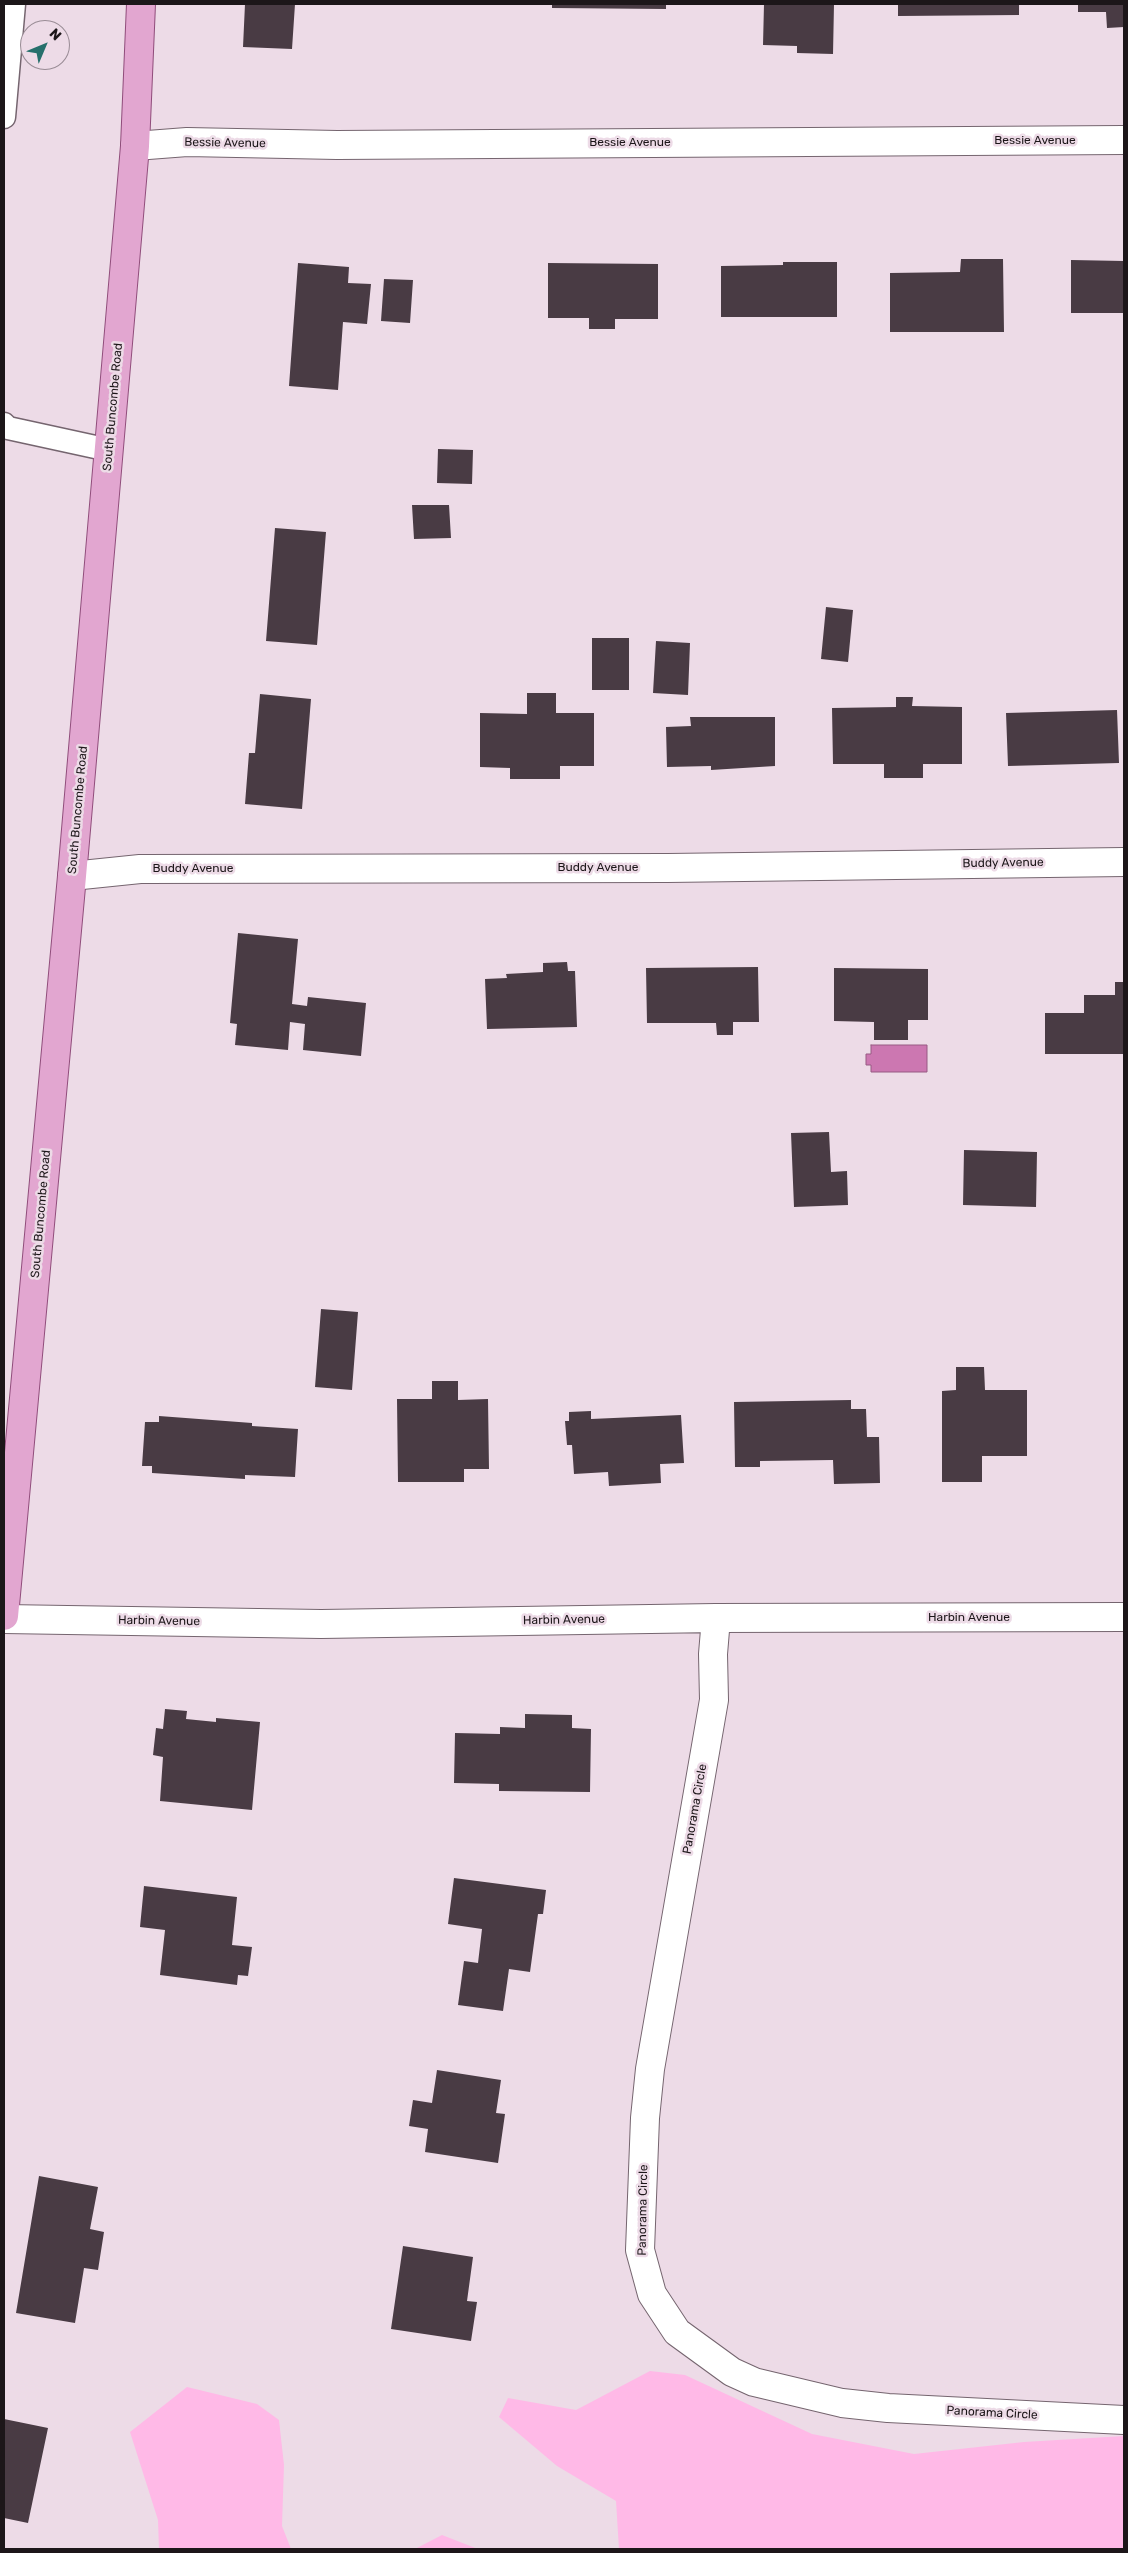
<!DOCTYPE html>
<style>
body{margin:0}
#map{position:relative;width:1128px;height:2553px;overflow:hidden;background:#eddbe7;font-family:Rubik,sans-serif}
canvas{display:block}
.frame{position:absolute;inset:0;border:5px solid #1c1619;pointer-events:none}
.north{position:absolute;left:20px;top:20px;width:50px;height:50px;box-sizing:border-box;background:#eddbe7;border:1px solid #998c95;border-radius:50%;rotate:45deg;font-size:14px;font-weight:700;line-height:20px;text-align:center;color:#1c1619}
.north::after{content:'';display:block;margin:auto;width:18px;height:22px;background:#26706c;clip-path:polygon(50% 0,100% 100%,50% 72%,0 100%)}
</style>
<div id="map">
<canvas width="1128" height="2553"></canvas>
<div class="frame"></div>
<div class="north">N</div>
</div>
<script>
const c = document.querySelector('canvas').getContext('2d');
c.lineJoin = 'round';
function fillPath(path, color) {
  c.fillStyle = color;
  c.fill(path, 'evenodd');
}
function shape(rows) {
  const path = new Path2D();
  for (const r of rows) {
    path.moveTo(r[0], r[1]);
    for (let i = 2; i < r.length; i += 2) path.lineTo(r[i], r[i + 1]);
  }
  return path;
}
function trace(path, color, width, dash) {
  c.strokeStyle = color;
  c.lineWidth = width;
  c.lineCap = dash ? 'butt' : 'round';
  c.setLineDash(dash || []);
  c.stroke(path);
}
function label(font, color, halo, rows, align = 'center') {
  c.font = font + ' Rubik,sans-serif';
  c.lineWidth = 5;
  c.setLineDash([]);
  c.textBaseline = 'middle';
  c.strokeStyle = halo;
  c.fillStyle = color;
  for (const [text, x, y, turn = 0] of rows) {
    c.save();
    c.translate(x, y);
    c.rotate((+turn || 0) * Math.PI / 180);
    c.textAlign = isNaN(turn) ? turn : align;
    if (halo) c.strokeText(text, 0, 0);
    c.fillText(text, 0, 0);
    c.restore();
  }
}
const green = shape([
 [650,2371,685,2375,812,2434,914,2454,1024,2442,1124,2436,1124,2549,619,2549,616,2501,557,2466,499,2417,508,2398,576,2410],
 [187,2387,257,2404,279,2420,284,2465,282,2526,291,2549,159,2549,158,2520,130,2432],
 [442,2535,478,2549,415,2549]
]);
const water = shape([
 [871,1045,927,1045,927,1072,871,1072,871,1065,866,1065,866,1054,871,1054,871,1045]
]);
const building = shape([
 [245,4,295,4,292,49,243,47],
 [552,4,666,4,666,9,552,8],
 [764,4,834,4,833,54,797,53,797,46,763,45],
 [898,4,1019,4,1019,15,898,16],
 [1078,4,1124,4,1124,27,1107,28,1106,12,1078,12],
 [961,259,1003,259,1004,332,890,332,890,273,960,272],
 [1071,260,1124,261,1124,313,1071,313],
 [783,262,837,262,837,317,721,317,721,266,783,265],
 [298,263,349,267,348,283,371,284,367,324,343,322,338,390,289,386],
 [548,263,658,264,658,319,615,319,615,329,589,329,589,318,548,318],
 [384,279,413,280,410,323,381,321],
 [438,449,473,450,472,484,437,483],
 [412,505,449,505,451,538,414,539],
 [275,528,326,532,317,645,266,641],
 [826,607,853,610,848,662,821,659],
 [592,638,629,638,629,690,592,690],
 [656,641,690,643,688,695,653,693],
 [527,693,556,693,556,713,594,713,594,766,560,766,560,779,510,779,510,768,480,767,480,713,527,714],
 [260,694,311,699,302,809,245,804,249,753,255,753],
 [896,697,913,697,912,706,962,707,962,764,923,764,923,778,884,778,884,764,833,764,832,708,896,707],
 [1117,710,1119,763,1008,766,1006,713],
 [690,717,775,717,775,766,711,770,711,766,667,767,666,727,691,726],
 [238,933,298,939,292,1004,307,1006,308,997,366,1003,361,1056,303,1050,305,1024,290,1022,288,1050,235,1045,237,1024,230,1023],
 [567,962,568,971,575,971,577,1027,487,1029,485,979,507,978,506,974,543,972,543,963],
 [758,967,759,1022,733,1022,733,1035,717,1035,716,1023,647,1023,646,968],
 [834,968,928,969,928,1020,908,1020,908,1040,874,1040,874,1022,834,1021],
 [1115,982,1124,982,1124,1054,1045,1054,1045,1013,1084,1013,1084,995,1115,995],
 [829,1132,831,1172,847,1171,848,1205,794,1207,791,1133],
 [964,1150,1037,1152,1036,1207,963,1205],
 [321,1309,358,1312,352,1390,315,1387],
 [956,1367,984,1367,985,1390,1027,1390,1027,1456,982,1456,982,1482,942,1482,942,1391,956,1390],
 [432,1381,458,1381,458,1400,488,1399,489,1469,464,1469,464,1482,398,1482,397,1399,432,1399],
 [851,1400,851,1409,866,1409,867,1437,879,1437,880,1483,834,1484,833,1460,760,1461,760,1467,735,1467,734,1402],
 [591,1411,591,1419,681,1415,684,1463,660,1464,661,1483,609,1486,608,1472,574,1474,572,1445,567,1445,565,1421,569,1421,569,1412],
 [159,1416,252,1423,252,1426,298,1429,295,1477,245,1475,245,1479,152,1473,152,1466,142,1466,145,1422,159,1422],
 [165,1709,187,1711,186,1719,216,1722,216,1718,260,1722,252,1810,160,1801,163,1757,153,1755,156,1728,163,1729],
 [525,1714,572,1715,572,1728,591,1729,590,1792,499,1791,499,1784,454,1783,455,1733,500,1734,500,1727,525,1728],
 [454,1878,546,1890,543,1914,538,1914,530,1972,509,1969,503,2011,458,2005,464,1961,478,1963,482,1929,448,1924],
 [144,1886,237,1897,232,1945,252,1947,248,1976,238,1975,237,1985,160,1975,165,1930,140,1927],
 [437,2070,501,2080,496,2113,505,2114,498,2163,425,2152,428,2129,409,2126,413,2100,432,2103],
 [39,2176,98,2187,90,2229,104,2232,98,2270,84,2268,75,2323,16,2313],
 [403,2246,473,2257,467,2301,477,2302,471,2341,391,2329],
 [4,2419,48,2428,28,2523,4,2518]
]);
const lane = shape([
 [4,117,14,4],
 [4,424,8,428,109,450]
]);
const street = shape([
 [135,146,187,142,337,145,1124,140],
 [72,876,140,869,668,868,1124,862],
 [716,1618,713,1654,714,1700,650,2069,645,2118,640,2250,652,2294,677,2332,732,2372,754,2382,842,2403,888,2408,1124,2420],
 [4,1619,321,1624,716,1618,1124,1617]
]);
const primary = shape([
 [4,1616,72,876,135,146,141,4]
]);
const streetNames = [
 ["Bessie Avenue",1035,141],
 ["Bessie Avenue",225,143,1],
 ["Bessie Avenue",630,143],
 ["South Buncombe Road",113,407,-85],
 ["South Buncombe Road",78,810,-85],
 ["Buddy Avenue",1003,863,-1],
 ["Buddy Avenue",598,868],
 ["Buddy Avenue",193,869],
 ["South Buncombe Road",41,1214,-85],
 ["Harbin Avenue",969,1618],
 ["Harbin Avenue",564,1620,-1],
 ["Harbin Avenue",159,1621,1],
 ["Panorama Circle",695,1809,-80],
 ["Panorama Circle",643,2210,-89],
 ["Panorama Circle",992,2413,3]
];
fillPath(green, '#ffb9e7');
fillPath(water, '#cc77b1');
trace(water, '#975a83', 1);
fillPath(building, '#493b44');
trace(lane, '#75656f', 25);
trace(street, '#75656f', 30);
trace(primary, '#904d7b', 30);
trace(lane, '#fff', 22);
trace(street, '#fff', 28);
trace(primary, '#e2a6d0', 28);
label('12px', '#1c1619', '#eddbe7', streetNames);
</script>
